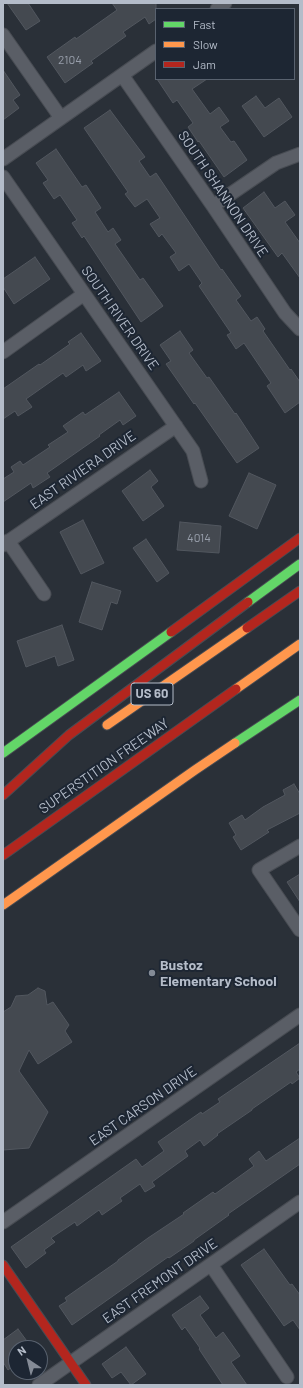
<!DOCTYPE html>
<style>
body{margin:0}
#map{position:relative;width:303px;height:1388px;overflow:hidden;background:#2a3038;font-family:Barlow,sans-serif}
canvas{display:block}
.frame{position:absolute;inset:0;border:4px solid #b4bcc9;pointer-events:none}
.legend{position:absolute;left:155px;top:8px;width:140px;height:72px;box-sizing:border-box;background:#1d2633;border:1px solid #59626f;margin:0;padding:5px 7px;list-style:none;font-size:12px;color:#b4bcc9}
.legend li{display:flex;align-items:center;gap:8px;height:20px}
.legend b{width:20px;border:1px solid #59626f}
.north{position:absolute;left:8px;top:1340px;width:40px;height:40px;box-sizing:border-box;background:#1d2633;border:1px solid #59626f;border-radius:50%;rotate:325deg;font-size:11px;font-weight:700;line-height:16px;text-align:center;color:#b4bcc9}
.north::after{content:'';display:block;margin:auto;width:14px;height:18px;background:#848b96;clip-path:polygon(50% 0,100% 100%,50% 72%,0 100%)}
</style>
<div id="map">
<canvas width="303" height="1388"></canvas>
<div class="frame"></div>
<ul class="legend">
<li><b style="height:5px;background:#63d668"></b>Fast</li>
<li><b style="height:5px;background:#ff974d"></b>Slow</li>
<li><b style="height:5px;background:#b3261e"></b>Jam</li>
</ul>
<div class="north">N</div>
</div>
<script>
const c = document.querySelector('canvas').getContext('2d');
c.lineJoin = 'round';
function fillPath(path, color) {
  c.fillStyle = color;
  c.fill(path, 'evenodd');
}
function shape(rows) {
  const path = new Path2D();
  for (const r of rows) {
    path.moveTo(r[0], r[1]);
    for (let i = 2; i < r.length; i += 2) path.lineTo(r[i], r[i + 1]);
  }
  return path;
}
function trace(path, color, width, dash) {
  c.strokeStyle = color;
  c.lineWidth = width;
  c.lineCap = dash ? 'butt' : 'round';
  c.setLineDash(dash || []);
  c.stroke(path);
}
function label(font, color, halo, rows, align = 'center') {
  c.font = font + ' Barlow,sans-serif';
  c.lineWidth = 4;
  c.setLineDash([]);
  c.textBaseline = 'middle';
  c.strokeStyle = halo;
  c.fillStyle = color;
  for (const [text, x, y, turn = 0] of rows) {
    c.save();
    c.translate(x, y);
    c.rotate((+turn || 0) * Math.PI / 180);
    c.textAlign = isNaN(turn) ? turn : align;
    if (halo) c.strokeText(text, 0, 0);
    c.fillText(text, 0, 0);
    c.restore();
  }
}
const building = shape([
 [7,3,28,3,40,21,26,30,7,3],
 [112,3,156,3,156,19,149,24,145,17,123,32,126,36,91,61,93,63,65,83,47,57,75,37,76,39,117,10,112,3],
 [3,70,20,95,13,100,19,108,3,120,3,70],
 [157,79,207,79,192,89,210,114,219,107,229,121,220,127,231,142,234,141,247,160,224,177,199,141,198,142,188,127,193,123,177,100,173,103,157,79],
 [256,96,265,108,279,98,292,117,264,137,242,106,256,96],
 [110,110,145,157,139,161,150,177,156,173,221,270,222,269,241,296,236,300,251,321,257,317,265,329,263,331,290,370,291,369,300,382,300,402,285,413,267,386,271,383,244,343,236,349,227,335,231,333,199,286,202,283,189,264,179,271,170,257,176,253,162,234,159,237,150,224,160,218,147,199,135,207,125,194,128,192,84,128,110,110],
 [56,149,82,187,86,185,101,208,95,212,108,232,113,228,121,240,115,244,140,280,143,278,163,306,141,322,84,236,82,238,72,223,77,220,60,195,54,199,43,183,48,180,36,163,56,149],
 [264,192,275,208,285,201,295,215,285,222,300,243,300,278,282,253,278,257,243,208,264,192],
 [35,257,50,279,14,304,3,287,3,279,35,257],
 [180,331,193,350,189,353,207,378,209,377,235,414,236,413,259,448,237,463,195,403,194,404,166,364,171,361,160,345,180,331],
 [81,333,101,361,86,371,83,365,66,377,63,373,26,399,32,407,18,416,15,411,3,419,3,389,39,364,40,365,70,344,68,342,81,333],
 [119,392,136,416,123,425,120,420,99,435,100,436,47,473,50,477,33,488,31,483,3,502,3,479,14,472,11,467,20,461,23,465,50,447,48,445,68,432,63,426,83,412,85,415,119,392],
 [150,470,158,481,151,487,164,506,143,521,122,491,150,470],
 [249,473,276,485,257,529,229,516,249,473],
 [83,520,104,563,81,574,60,532,83,520],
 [180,522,221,526,219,553,177,550,180,522],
 [146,539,169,573,157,582,133,548,146,539],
 [92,582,121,591,117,604,111,602,102,630,79,622,92,582],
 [62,625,74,660,58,666,55,656,26,667,17,641,62,625],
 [294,784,300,794,300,813,267,830,269,832,241,850,233,837,236,835,229,823,242,815,245,820,263,807,285,795,283,790,294,784],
 [300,874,300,902,287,882,300,874],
 [38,988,45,991,47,1005,53,1002,69,1025,65,1031,72,1042,38,1064,29,1050,19,1071,48,1112,29,1148,3,1150,3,1012,11,1007,16,996,28,995,38,988],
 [300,1043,300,1069,296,1072,300,1078,292,1084,291,1082,252,1109,252,1110,217,1134,218,1135,204,1146,200,1140,185,1151,188,1156,152,1182,155,1186,145,1192,140,1184,120,1198,122,1201,102,1215,99,1210,77,1226,75,1222,51,1238,55,1242,44,1250,46,1253,26,1268,11,1247,136,1159,142,1167,164,1151,158,1142,201,1112,202,1114,220,1102,218,1099,300,1043],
 [300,1138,300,1164,228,1214,229,1215,194,1240,194,1241,169,1258,168,1257,72,1325,59,1306,67,1301,65,1298,118,1261,118,1260,148,1238,184,1214,183,1213,213,1192,215,1194,254,1166,249,1159,259,1151,266,1161,300,1138],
 [264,1249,290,1285,292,1284,300,1295,300,1330,293,1320,284,1326,241,1265,264,1249],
 [200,1296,209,1308,200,1315,216,1338,223,1332,240,1356,231,1362,247,1385,223,1385,199,1349,200,1348,185,1327,182,1330,172,1315,200,1296],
 [18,1329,32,1348,16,1348,16,1364,8,1370,3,1362,3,1340,18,1329],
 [126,1347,146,1374,131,1385,121,1372,112,1378,102,1364,126,1347]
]);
const street = shape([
 [217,9,225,3],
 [3,35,61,118],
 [122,75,213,206,285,313,300,329],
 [3,159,156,51],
 [3,177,193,451,201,481],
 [213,206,276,163,300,154],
 [3,352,84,294],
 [8,541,44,594],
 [3,545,176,426],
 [300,846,259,870,300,930],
 [3,1222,300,1015],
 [211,1265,287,1377],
 [39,1385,300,1202]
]);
const fast = shape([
 [248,602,300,564],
 [235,743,300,700],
 [3,753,171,632]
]);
const slow = shape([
 [236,689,300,644],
 [107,725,247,628],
 [3,905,195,770,235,743]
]);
const jam = shape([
 [247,628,300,591],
 [171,632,300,538],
 [3,795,69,735,248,602],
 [3,855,236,689],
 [3,1265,86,1385]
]);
const markers = [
 [152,973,4,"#848b96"]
];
const numberNames = [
 ["2104",70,60],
 ["4014",199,538]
];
const shields = [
 [152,694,42]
];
const shieldNames = [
 ["US 60",152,694]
];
const streetNames = [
 ["SOUTH SHANNON DRIVE",223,194,56],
 ["SOUTH RIVER DRIVE",120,318,55],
 ["EAST RIVIERA DRIVE",83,470,-35],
 ["SUPERSTITION FREEWAY",104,766,-35],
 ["EAST CARSON DRIVE",143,1106,-35],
 ["EAST FREMONT DRIVE",160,1281,-35]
];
const poiNames = [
 ["Bustoz",160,965],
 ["Elementary School",160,981]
];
fillPath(building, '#444950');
trace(building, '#52575f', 1);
trace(street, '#484c53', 15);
trace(fast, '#484c53', 11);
trace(slow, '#484c53', 11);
trace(jam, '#484c53', 11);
trace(street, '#5a5e66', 13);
trace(fast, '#63d668', 9);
trace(slow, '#ff974d', 9);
trace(jam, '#b3261e', 9);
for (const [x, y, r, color] of markers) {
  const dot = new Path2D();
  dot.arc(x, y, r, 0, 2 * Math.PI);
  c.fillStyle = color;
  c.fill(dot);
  trace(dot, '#1d2633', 1.5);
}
label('12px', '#989fab', null, numberNames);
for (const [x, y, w] of shields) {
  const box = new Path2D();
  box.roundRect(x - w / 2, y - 11, w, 22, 3);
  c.fillStyle = '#1d2633';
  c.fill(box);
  trace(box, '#b4bcc9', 1);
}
label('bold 13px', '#b4bcc9', null, shieldNames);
label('14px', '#b4bcc9', '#1d2633', streetNames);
label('bold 14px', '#b4bcc9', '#1d2633', poiNames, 'left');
</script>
